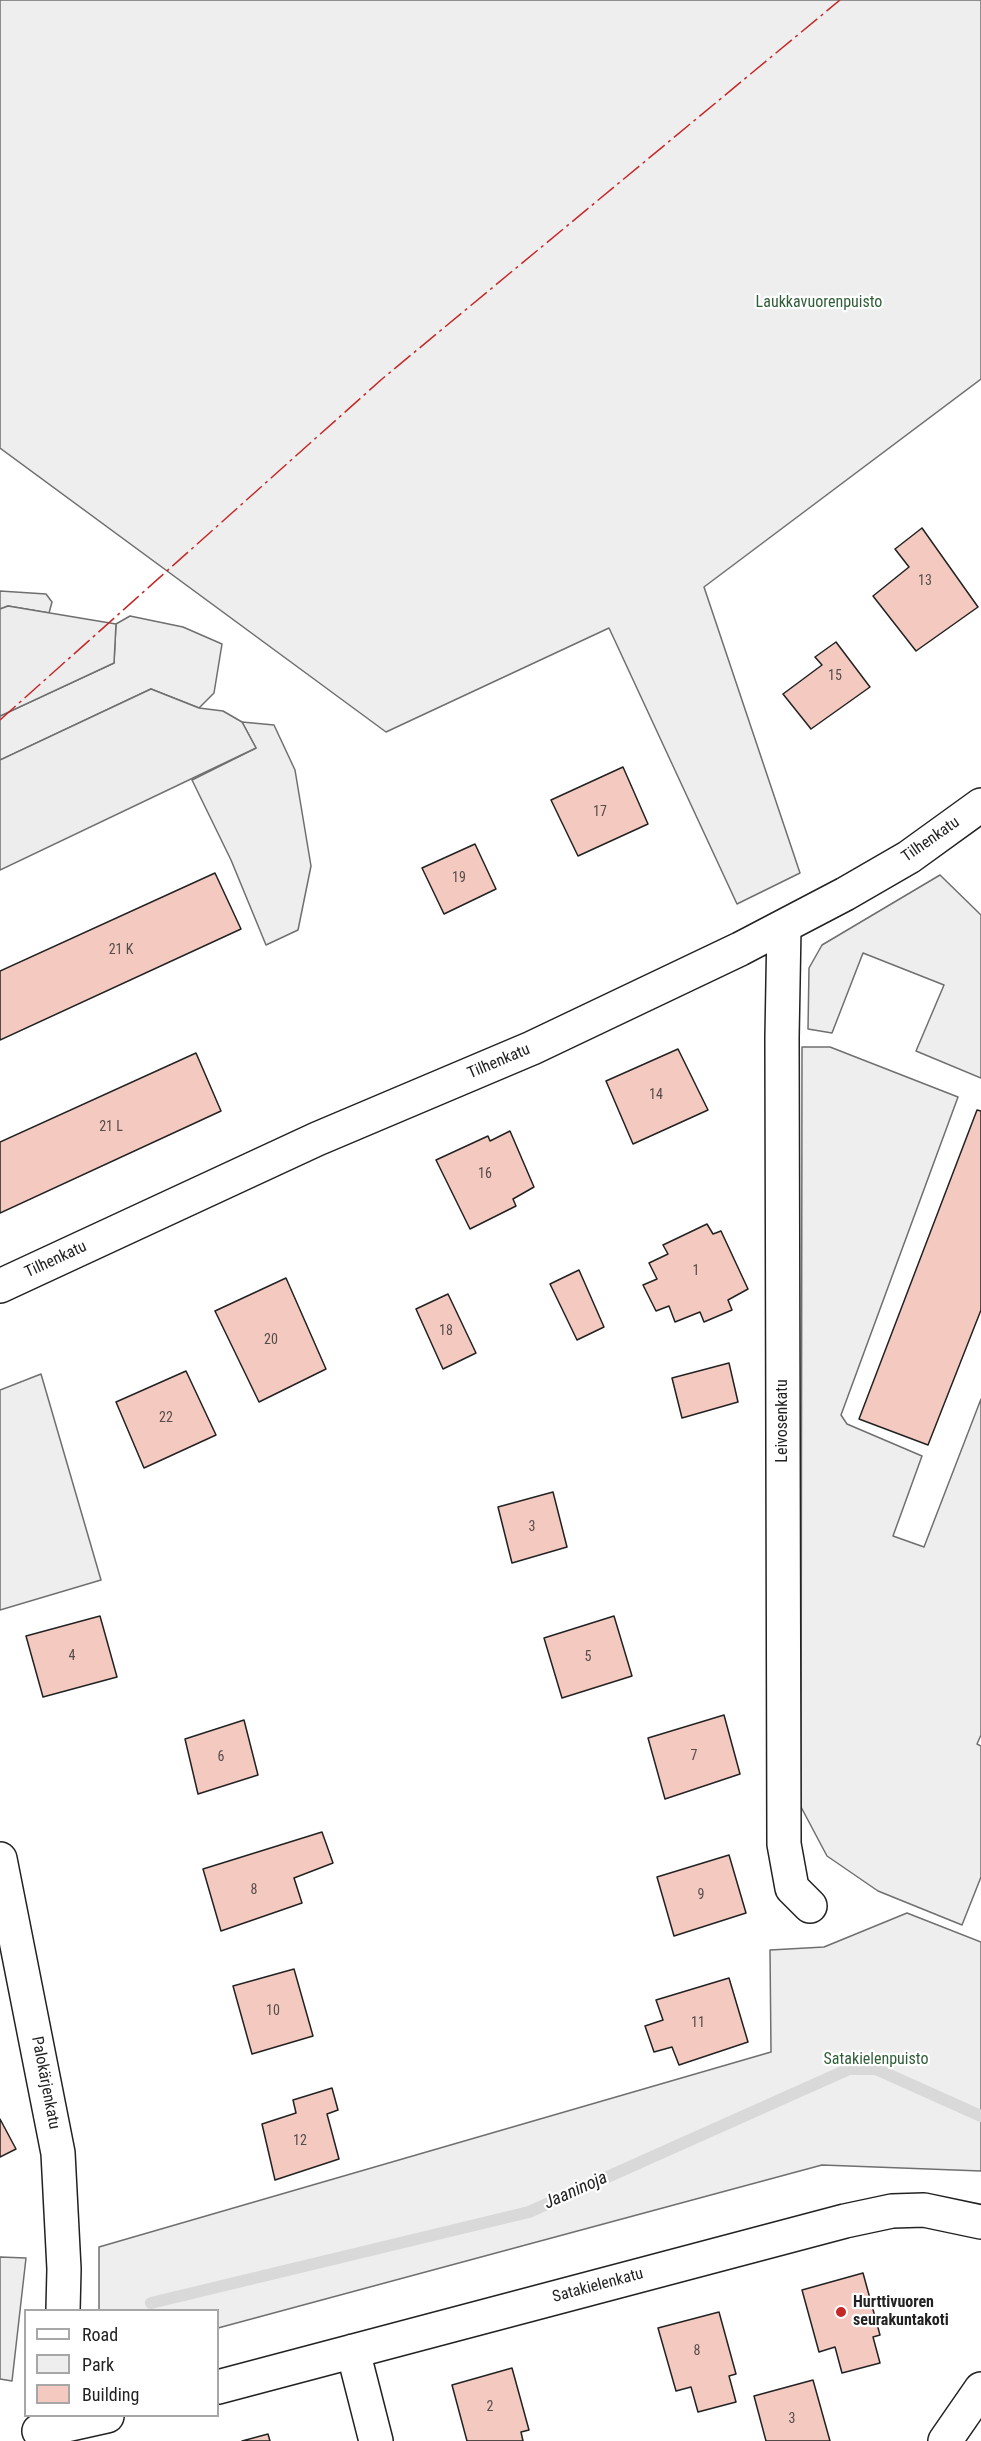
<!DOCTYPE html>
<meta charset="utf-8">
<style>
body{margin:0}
#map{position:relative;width:981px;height:2441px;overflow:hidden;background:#fff;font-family:"Roboto Condensed",sans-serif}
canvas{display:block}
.legend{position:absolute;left:24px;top:2309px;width:195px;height:108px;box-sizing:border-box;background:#fff;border:2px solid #a7a7a7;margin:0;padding:8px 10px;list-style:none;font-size:18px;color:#222}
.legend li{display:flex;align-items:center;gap:12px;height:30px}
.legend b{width:30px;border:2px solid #a7a7a7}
</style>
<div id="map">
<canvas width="981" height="2441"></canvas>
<ul class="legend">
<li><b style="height:8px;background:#fff"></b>Road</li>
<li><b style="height:16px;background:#eee"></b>Park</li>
<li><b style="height:16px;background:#f3c9c0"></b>Building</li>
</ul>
</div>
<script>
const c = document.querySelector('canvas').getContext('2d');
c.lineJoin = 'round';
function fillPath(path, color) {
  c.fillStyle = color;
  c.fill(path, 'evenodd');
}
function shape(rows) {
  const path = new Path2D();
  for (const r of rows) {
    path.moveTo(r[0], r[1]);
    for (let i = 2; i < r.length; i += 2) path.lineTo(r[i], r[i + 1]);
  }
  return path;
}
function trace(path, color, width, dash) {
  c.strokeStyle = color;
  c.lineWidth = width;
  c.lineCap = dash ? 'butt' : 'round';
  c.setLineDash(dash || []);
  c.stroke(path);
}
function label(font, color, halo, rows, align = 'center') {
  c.font = font + ' "Roboto Condensed",sans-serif';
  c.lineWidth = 4.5;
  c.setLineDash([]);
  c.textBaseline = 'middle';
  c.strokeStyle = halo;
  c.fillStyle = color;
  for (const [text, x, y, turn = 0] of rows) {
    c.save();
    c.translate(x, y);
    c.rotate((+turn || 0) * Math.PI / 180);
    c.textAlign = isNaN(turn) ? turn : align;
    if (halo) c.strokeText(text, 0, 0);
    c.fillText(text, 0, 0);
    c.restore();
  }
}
const green = shape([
 [0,0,981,0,981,379,704,587,800,873,737,904,609,628,386,732,0,448,0,0],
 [0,591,46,594,52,602,49,613,8,606,0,609,0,591],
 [130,616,183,627,222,644,214,693,199,708,151,689,0,760,0,716,114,663,116,624,130,616],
 [242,722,274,725,295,770,311,866,298,930,266,945,231,860,192,780,256,748,242,722],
 [940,875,981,915,981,1078,916,1051,944,985,863,953,832,1033,808,1029,809,968,822,945,940,875],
 [802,1047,830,1047,958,1097,841,1415,847,1424,922,1456,893,1536,924,1547,981,1399,981,1735,977,1744,981,1746,981,1877,962,1925,878,1891,827,1856,801,1807,802,1047],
 [41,1374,101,1580,0,1610,0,1390,41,1374],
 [907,1913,981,1942,981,2171,822,2165,218,2328,218,2310,99,2310,99,2247,771,2052,770,1950,824,1947,907,1913],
 [0,2257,26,2258,12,2381,0,2379,0,2257]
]);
const parking = shape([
 [8,606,116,624,114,663,0,716,0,609,8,606],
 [151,689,199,708,223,711,242,722,256,748,0,870,0,760,151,689]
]);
const stream = shape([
 [151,2303,529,2212,849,2069,876,2069,981,2116]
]);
const building = shape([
 [922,528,978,607,916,651,873,596,909,567,895,549,922,528],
 [836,642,870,687,811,729,783,694,822,665,815,657,836,642],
 [623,767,648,824,578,856,551,800,623,767],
 [475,844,496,889,444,914,422,868,475,844],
 [215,873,241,929,0,1040,0,971,215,873],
 [678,1049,708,1110,633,1144,606,1081,678,1049],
 [196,1053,221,1111,0,1213,0,1142,196,1053],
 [977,1110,981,1111,981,1310,928,1445,859,1419,977,1110],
 [510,1131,534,1187,513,1199,516,1206,470,1229,436,1160,488,1136,490,1141,510,1131],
 [707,1224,713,1234,721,1231,748,1289,728,1300,732,1310,704,1322,700,1312,675,1322,669,1306,656,1311,643,1285,657,1279,649,1263,668,1254,663,1245,707,1224],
 [579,1270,604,1327,577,1340,550,1284,579,1270],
 [286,1278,326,1369,259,1402,215,1311,286,1278],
 [448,1294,476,1353,443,1369,416,1309,448,1294],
 [729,1363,738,1402,682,1418,672,1378,729,1363],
 [186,1371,216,1435,144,1468,116,1402,186,1371],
 [553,1492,567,1547,512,1563,498,1507,553,1492],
 [100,1616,117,1677,43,1697,26,1636,100,1616],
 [614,1616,632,1676,562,1698,544,1638,614,1616],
 [724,1715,740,1774,665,1799,648,1738,724,1715],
 [244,1720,258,1775,198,1794,185,1739,244,1720],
 [322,1832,333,1863,294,1878,302,1903,221,1931,203,1869,322,1832],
 [729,1855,746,1913,674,1936,657,1877,729,1855],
 [294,1969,313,2036,252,2054,233,1986,294,1969],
 [729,1978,748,2042,679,2065,672,2047,654,2052,645,2026,663,2020,656,2000,729,1978],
 [332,2088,338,2110,327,2114,339,2159,275,2180,262,2124,296,2113,293,2100,332,2088],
 [0,2119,16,2149,0,2157,0,2119],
 [863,2273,880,2335,873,2337,880,2363,842,2373,835,2347,819,2352,802,2290,863,2273],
 [719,2312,736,2374,729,2376,736,2402,698,2412,691,2387,676,2391,658,2328,719,2312],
 [512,2368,529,2430,521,2432,523,2441,467,2441,452,2385,512,2368],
 [813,2380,830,2441,766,2441,754,2396,813,2380],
 [268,2434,270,2441,242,2441,268,2434]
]);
const minor = shape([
 [784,927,782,1037,784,1844,792,1888,810,1906],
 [0,1286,317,1139,532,1048,740,949,845,894,909,857,981,805],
 [0,1859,58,2153,64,2269,63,2310],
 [353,2351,376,2441],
 [218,2387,845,2221,892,2211,924,2210,981,2222],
 [39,2431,107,2416],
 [945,2441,981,2389]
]);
const power = shape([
 [0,720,382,379,840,0]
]);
const markers = [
 [841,2312,6,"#c62828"]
];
const numberNames = [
 ["13",925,581],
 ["15",835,676],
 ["17",600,812],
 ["19",459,878],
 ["21 K",121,950],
 ["14",656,1095],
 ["21 L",111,1127],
 ["16",485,1174],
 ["1",696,1271],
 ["18",446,1331],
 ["20",271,1340],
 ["22",166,1418],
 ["3",532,1527],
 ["4",72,1656],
 ["5",588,1657],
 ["7",694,1756],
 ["6",221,1757],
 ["8",254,1890],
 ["9",701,1895],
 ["10",273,2011],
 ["11",698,2023],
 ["12",300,2141],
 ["8",697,2351],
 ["2",490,2407],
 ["3",792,2419]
];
const parkNames = [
 ["Laukkavuorenpuisto",819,303],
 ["Satakielenpuisto",876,2060]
];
const streetNames = [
 ["Tilhenkatu",931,840,-35],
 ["Tilhenkatu",499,1062,-23],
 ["Tilhenkatu",56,1260,-25],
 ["Leivosenkatu",783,1421,-90],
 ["Palokärjenkatu",45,2083,79],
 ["Satakielenkatu",598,2286,-15]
];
const poiNames = [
 ["Hurttivuoren",853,2303],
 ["seurakuntakoti",853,2321]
];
const waterNames = [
 ["Jaaninoja",576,2191,-24]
];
fillPath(green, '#eee');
trace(green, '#6f6f6f', 1.5);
fillPath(parking, '#ededed');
trace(parking, '#6f6f6f', 1.5);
trace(stream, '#d9d9d9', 12);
fillPath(building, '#f3c9c0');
trace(building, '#222', 1.5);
trace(minor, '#222', 36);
trace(minor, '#fff', 33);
trace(power, '#c62828', 1.5, [21, 4.5, 3, 4.5]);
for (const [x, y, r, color] of markers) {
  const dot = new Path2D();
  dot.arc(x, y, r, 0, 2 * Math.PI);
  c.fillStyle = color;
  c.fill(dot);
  trace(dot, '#fff', 2);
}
label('14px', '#564c4a', null, numberNames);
label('16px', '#2f5e38', '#fff', parkNames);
label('16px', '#222', '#fff', streetNames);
label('bold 16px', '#222', '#fff', poiNames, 'left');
label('italic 18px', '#222', '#fff', waterNames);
</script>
